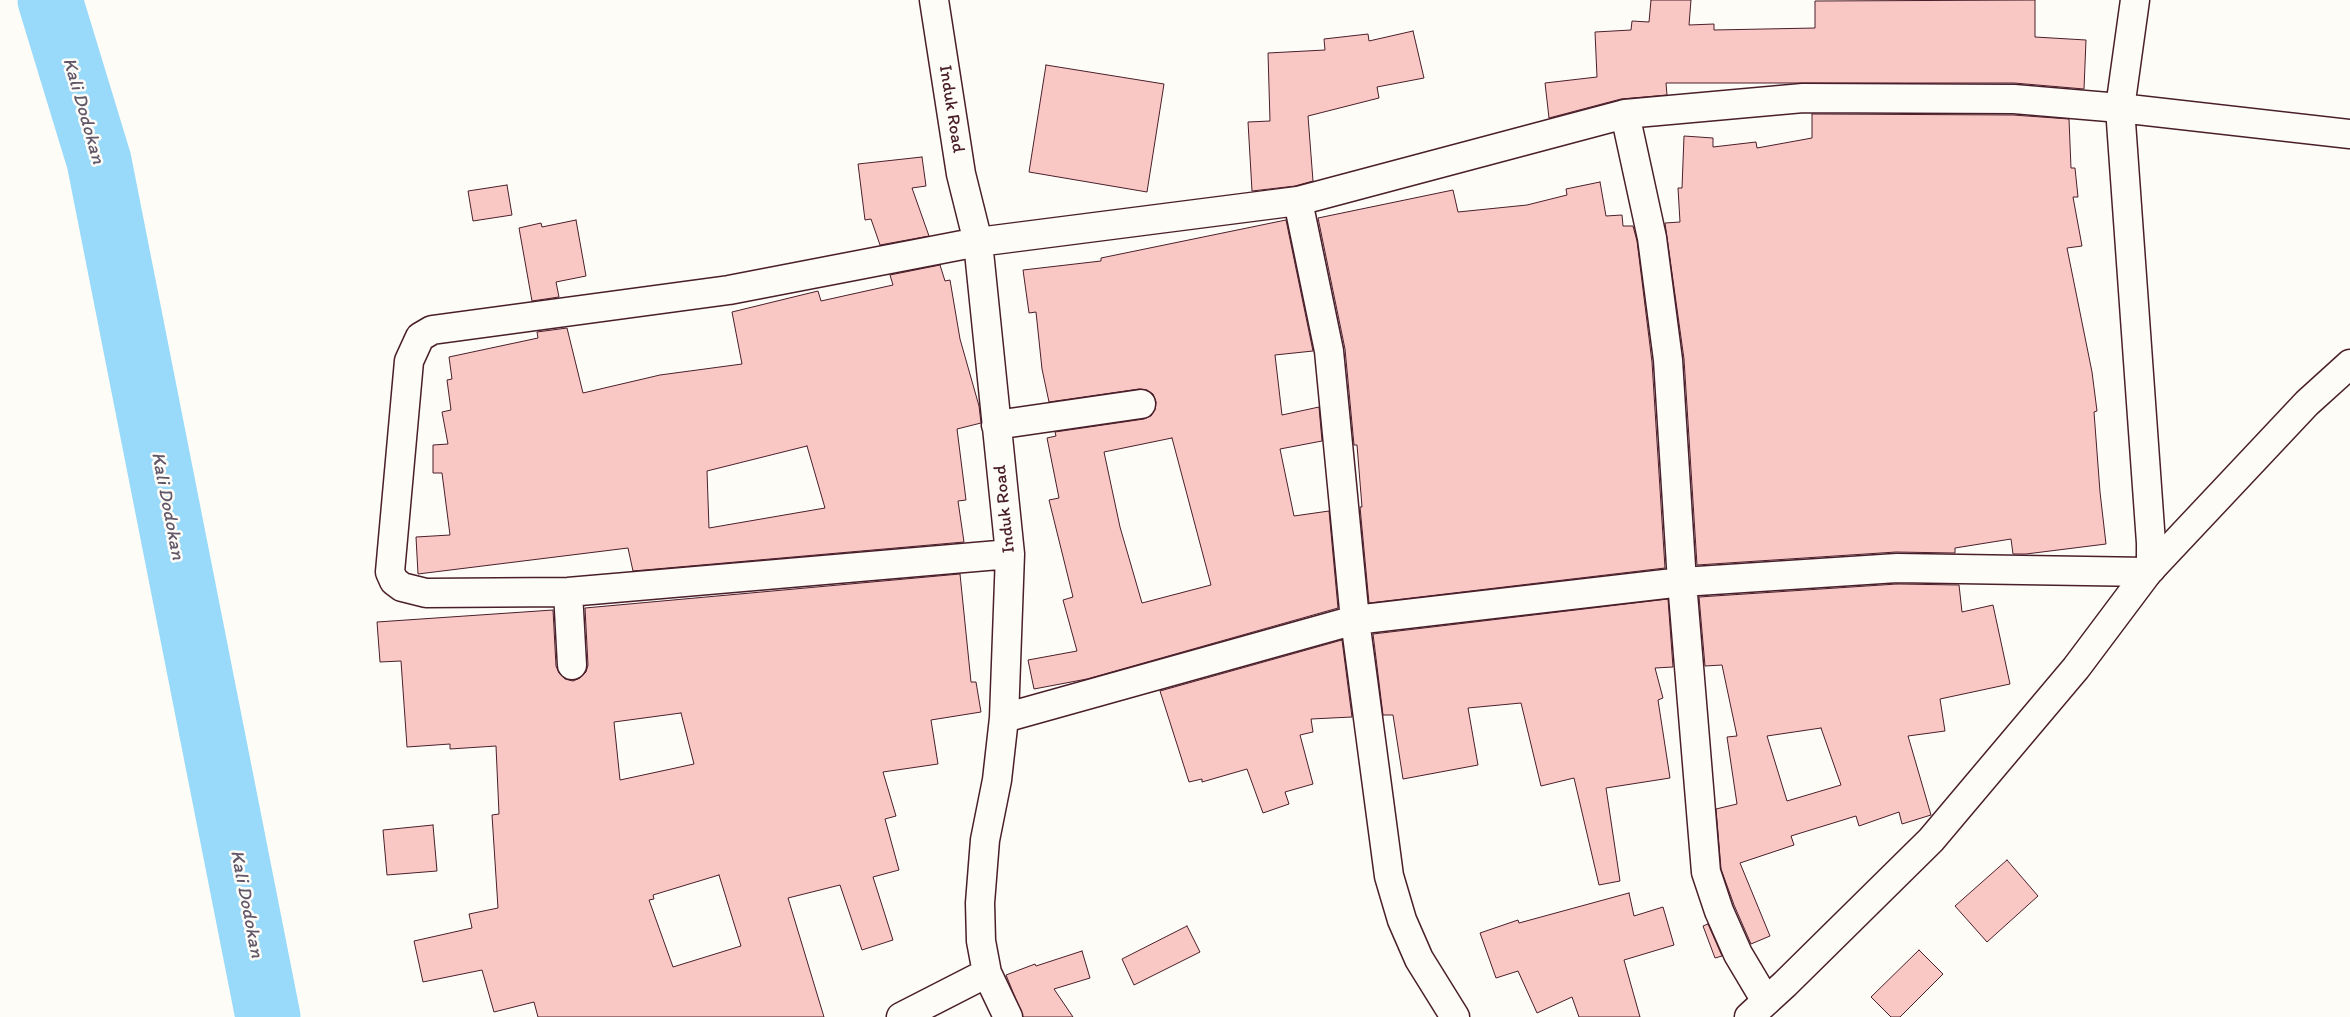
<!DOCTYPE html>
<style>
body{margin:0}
canvas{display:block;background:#fdfcf7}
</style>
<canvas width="2350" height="1017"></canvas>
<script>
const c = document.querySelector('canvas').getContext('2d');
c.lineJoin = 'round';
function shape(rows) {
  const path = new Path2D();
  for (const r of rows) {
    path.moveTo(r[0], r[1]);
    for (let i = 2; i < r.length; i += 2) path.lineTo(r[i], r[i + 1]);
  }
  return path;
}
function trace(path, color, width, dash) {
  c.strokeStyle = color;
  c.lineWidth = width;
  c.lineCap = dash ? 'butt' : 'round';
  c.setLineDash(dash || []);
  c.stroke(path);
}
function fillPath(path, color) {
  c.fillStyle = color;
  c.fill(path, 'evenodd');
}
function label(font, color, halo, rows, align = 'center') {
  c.font = font + ' Itim,sans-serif';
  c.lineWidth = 5;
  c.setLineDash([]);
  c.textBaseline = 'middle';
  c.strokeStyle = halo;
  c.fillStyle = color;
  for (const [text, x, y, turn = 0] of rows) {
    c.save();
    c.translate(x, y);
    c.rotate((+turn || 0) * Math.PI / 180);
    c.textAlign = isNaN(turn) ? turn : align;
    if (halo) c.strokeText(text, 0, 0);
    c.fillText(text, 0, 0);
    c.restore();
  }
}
const river = shape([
 [50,0,99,161,268,1017]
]);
const building = shape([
 [1651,0,1691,0,1689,25,1714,24,1714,30,1815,28,1815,1,2035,0,2035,37,2086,40,2084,89,2014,83,1666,83,1667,95,1621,99,1549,118,1545,83,1597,77,1595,32,1631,30,1632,21,1649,22,1651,0],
 [1413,31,1424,78,1377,87,1379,98,1308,116,1313,181,1295,186,1252,191,1248,122,1270,121,1268,53,1325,50,1324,39,1368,34,1369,41,1413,31],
 [1046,65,1164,84,1147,192,1029,172,1046,65],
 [1812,114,2013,115,2069,119,2071,168,2075,168,2078,197,2073,197,2082,246,2067,248,2092,372,2097,411,2094,412,2100,492,2106,544,2026,554,2013,554,2011,539,1955,548,1955,553,1896,552,1697,565,1684,359,1665,223,1680,222,1678,188,1682,188,1684,136,1713,138,1713,147,1756,142,1757,148,1812,138,1812,114],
 [922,157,926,186,912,188,929,236,880,245,871,219,865,220,858,164,922,157],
 [1600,182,1606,216,1622,215,1623,226,1633,226,1637,241,1652,362,1665,568,1369,603,1360,507,1362,507,1357,445,1354,445,1345,349,1318,218,1453,190,1458,212,1527,205,1567,195,1566,189,1600,182],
 [507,185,512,215,473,221,468,191,507,185],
 [576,220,586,276,556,282,559,297,532,301,519,228,541,223,542,227,576,220],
 [1286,220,1313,351,1275,355,1282,415,1319,407,1322,441,1280,449,1294,516,1329,511,1338,608,1087,679,1034,689,1028,660,1077,651,1063,600,1073,597,1049,500,1059,498,1047,438,1056,436,1055,432,1144,419,1151,416,1155,410,1156,402,1153,394,1147,390,1139,389,1049,402,1042,369,1036,312,1029,313,1023,270,1101,261,1101,258,1286,220],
 [1172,438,1211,585,1142,603,1120,527,1104,452,1172,438],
 [940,265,945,281,950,280,960,339,979,406,981,423,957,429,966,500,958,501,964,542,633,571,628,548,418,574,416,537,450,535,442,473,433,473,433,445,448,444,442,412,451,410,447,380,452,379,449,357,538,338,537,332,567,328,583,393,660,375,742,364,732,312,818,291,821,301,893,285,890,275,940,265],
 [807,446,825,508,709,528,707,471,807,446],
 [960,574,971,682,976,682,981,712,931,720,938,764,883,772,896,816,885,819,899,870,873,877,893,940,862,950,840,885,788,898,824,1017,538,1017,534,1002,494,1012,482,970,423,982,414,941,472,928,469,914,498,908,492,815,499,814,496,746,450,749,450,744,407,747,401,661,380,662,377,622,553,610,556,666,559,673,565,679,573,681,580,678,586,672,588,665,585,608,960,574],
 [681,713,694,764,620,780,614,722,681,713],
 [719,875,741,946,673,967,649,900,654,899,653,895,719,875],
 [1897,584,1959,585,1962,612,1993,605,2010,684,1940,699,1945,731,1908,736,1931,815,1902,824,1899,812,1859,826,1856,816,1791,836,1794,845,1740,863,1770,936,1751,944,1734,905,1721,869,1716,809,1737,804,1727,737,1737,736,1722,665,1705,666,1699,597,1897,584],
 [1821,728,1841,785,1787,801,1767,736,1821,728],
 [1668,599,1673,667,1655,668,1663,698,1658,700,1670,778,1606,788,1620,881,1599,885,1574,778,1541,786,1521,703,1468,708,1478,765,1403,779,1393,715,1383,715,1373,634,1668,599],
 [1342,640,1352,717,1311,719,1313,732,1300,735,1313,784,1285,792,1289,804,1263,813,1247,769,1202,782,1202,779,1189,782,1160,691,1342,640],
 [433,825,437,871,387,875,383,830,433,825],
 [2007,860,2038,896,1987,942,1955,906,2007,860],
 [1629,893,1634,916,1663,907,1674,945,1624,960,1640,1017,1579,1017,1572,997,1537,1013,1518,971,1496,978,1480,933,1518,920,1519,923,1629,893],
 [1708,924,1722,956,1715,958,1703,926,1708,924],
 [1187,926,1200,952,1134,985,1122,959,1187,926],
 [1919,950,1943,974,1900,1017,1891,1017,1871,997,1919,950],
 [1082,951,1090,978,1054,989,1073,1017,1023,1017,1006,975,1035,964,1036,966,1082,951]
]);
const minor = shape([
 [934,0,961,174,978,242,1010,554,1004,718,997,780,985,840,980,903,981,941,987,973,1008,1017],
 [2135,0,2120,108,2151,543,2151,569],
 [1625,114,1652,238,1668,360,1682,582,1706,872,1719,911,1738,954,1766,1001],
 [1298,201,1329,351,1355,620,1389,876,1402,920,1419,959,1455,1017],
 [996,425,1141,404],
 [1010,554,568,592,426,593,402,587,394,581,390,572,409,361,420,337,432,330,729,290,978,242,1298,201,1625,114,1803,98,2014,99,2120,108,2350,134],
 [568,592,572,665],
 [1004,718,1355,620,1682,582,1897,568,2148,572],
 [901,1017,987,973]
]);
const tertiary = shape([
 [1749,1017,1785,984,1931,840,2076,668,2148,572,2307,403,2350,364]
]);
const streetNames = [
 ["Induk Road",951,109,81],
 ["Induk Road",1005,509,-96]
];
const waterNames = [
 ["Kali Dodokan",83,111,74],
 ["Kali Dodokan",167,506,79],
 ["Kali Dodokan",246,904,79]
];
trace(river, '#99dafb', 65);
fillPath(building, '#f9c8c4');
trace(building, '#4a1f2b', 1);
trace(minor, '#4a1f2b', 31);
trace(tertiary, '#4a1f2b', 31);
trace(minor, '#fdfcf7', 28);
trace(tertiary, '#fdfcf7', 28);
label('18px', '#4a1f2b', '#fdfcf7', streetNames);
label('italic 19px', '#625769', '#fdfcf7', waterNames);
</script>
